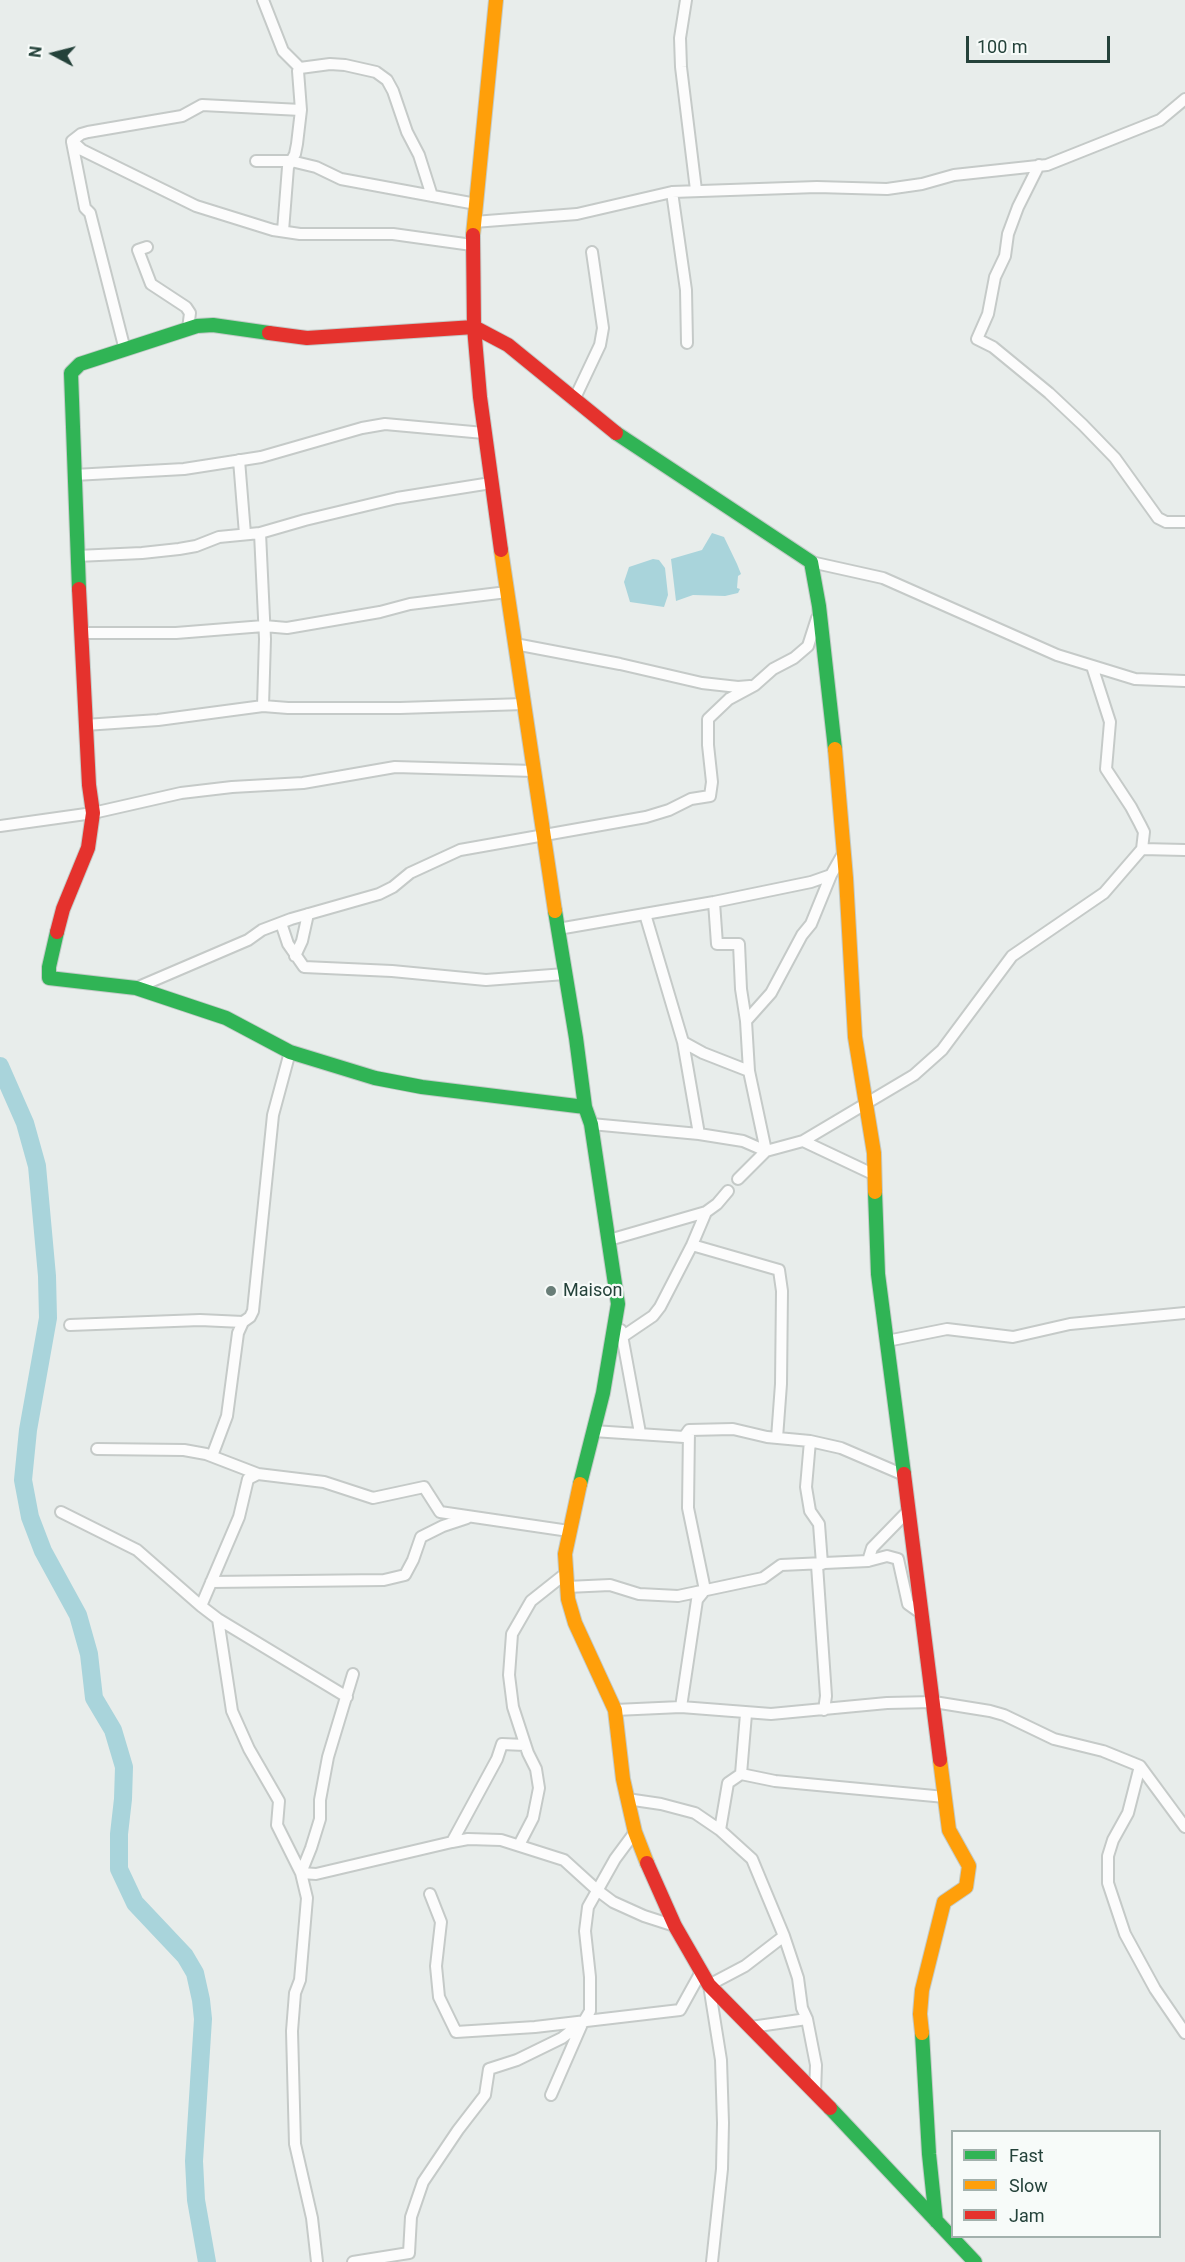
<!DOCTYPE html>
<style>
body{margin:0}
#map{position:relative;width:1185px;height:2262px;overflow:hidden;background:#e8edeb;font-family:Roboto,sans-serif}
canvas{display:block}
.legend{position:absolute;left:951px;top:2130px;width:210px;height:108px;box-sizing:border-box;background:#f7fbf9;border:2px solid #a3b1ad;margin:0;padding:8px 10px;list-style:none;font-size:18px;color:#24423a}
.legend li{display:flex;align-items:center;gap:12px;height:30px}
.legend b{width:30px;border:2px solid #a3b1ad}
.north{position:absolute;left:24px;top:24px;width:60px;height:60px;-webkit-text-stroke:4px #f7fbf9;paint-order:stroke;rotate:277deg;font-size:16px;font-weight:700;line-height:24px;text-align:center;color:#24423a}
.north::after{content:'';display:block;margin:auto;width:21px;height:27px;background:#24423a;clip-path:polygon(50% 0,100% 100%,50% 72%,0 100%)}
.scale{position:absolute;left:966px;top:36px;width:144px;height:27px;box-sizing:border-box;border:3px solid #24423a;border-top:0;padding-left:8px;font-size:18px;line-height:21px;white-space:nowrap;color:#24423a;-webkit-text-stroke:4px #f7fbf9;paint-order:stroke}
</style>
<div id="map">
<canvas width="1185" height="2262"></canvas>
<ul class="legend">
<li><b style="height:8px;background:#30b455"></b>Fast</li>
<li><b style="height:8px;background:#ff9f0a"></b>Slow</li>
<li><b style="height:8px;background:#e5322d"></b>Jam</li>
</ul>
<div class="north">N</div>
<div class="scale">100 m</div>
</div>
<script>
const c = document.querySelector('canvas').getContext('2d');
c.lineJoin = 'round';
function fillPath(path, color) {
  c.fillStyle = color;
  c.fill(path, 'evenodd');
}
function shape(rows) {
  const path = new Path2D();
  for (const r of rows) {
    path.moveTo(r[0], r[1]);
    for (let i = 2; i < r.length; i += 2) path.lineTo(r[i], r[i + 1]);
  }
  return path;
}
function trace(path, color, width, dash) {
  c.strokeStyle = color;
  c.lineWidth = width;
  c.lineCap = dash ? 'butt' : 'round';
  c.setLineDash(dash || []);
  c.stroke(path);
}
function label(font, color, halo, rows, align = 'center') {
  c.font = font + ' Roboto,sans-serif';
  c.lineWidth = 4.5;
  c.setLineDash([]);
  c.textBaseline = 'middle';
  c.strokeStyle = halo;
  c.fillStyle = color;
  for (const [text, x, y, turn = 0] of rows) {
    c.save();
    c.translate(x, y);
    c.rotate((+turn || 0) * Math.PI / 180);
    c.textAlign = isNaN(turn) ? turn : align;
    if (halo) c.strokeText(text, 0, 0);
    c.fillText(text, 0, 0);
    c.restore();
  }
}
const water = shape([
 [712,533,724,537,737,564,741,574,738,576,737,588,740,589,738,593,725,596,693,595,676,601,671,559,702,550],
 [653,559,659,560,665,568,668,595,664,607,630,602,624,582,629,567]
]);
const river = shape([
 [0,1066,25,1123,37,1166,47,1276,48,1318,28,1430,23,1480,30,1517,43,1551,78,1615,89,1654,94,1698,113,1730,124,1767,123,1799,119,1834,119,1869,135,1903,185,1956,195,1973,201,2000,203,2019,194,2161,196,2200,207,2262]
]);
const street = shape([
 [263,0,283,51,300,68],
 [686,0,680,38,681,67,696,190],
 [300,68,330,64,345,65,376,72,387,80,393,91,407,132,419,155,432,196],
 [72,141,82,150,196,206,273,230,300,234,393,234,472,245],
 [72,141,81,134,88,132,182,116,202,105,301,110],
 [72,142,85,208,90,213,125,350],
 [256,161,291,161,316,167,341,179,476,204],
 [1039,165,1018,207,1008,234,1005,256,995,277,988,314,977,339,993,347,1049,393,1083,425,1115,458,1158,518,1166,522,1185,522],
 [672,192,686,290,687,343],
 [474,222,577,214,672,192,817,187,887,189,922,184,954,175,1047,165,1160,120,1185,99],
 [283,231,288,167,295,154,297,144,301,110,298,71,300,68],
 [147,247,138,250,151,284,186,307,190,313,188,329],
 [574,400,600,345,603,328,592,252],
 [239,460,245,534],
 [74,475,184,469,261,457,362,428,385,424,484,433],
 [260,533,265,639,263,706],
 [77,556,142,553,179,549,196,546,219,537,260,533,305,520,397,498,491,483],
 [811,562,883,578,1057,655,1135,679,1185,681],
 [81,633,176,633,264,626,287,628,380,612,410,604,507,592],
 [515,644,620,664,702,683,738,687,750,686],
 [85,725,158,720,263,706,288,708,400,708,524,704],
 [0,826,93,813,181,793,232,787,303,783,395,767,534,771],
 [1142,849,1185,850],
 [714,902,717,944,739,944,741,989,746,1021,749,1071,766,1151],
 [645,914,683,1042,699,1134],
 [281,923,288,944,304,967,392,971,486,980,565,974],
 [558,929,714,902,811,882,831,875],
 [295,956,302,941,308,914],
 [136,988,248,940,262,930,291,919,379,894,393,887,410,873,460,850,646,817,669,810,691,799,710,796,712,782,708,745,708,719,729,699,755,685,773,669,794,658,808,646,817,618],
 [746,1021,771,993,802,935,811,924,831,875,844,852],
 [683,1042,703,1053,749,1071],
 [591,1124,699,1134,743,1141,766,1151],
 [803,1141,875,1175],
 [738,1179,766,1151,803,1141,914,1075,942,1050,1012,956,1104,893,1142,849,1144,832,1140,824,1131,807,1106,769,1110,722,1092,666],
 [609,1240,706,1212,717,1204,728,1191],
 [692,1245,779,1270,782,1291,781,1384,777,1438],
 [70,1325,200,1320,243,1322],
 [621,1330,640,1433],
 [622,1337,653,1316,660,1307,692,1245,706,1212],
 [887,1341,947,1329,1013,1337,1070,1324,1185,1313],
 [593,1431,684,1437,689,1430,733,1429,767,1437,810,1441,841,1448,904,1475],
 [810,1441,806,1487,810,1511,819,1524,822,1564],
 [97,1449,184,1450,206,1454,258,1474],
 [212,1456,227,1416,238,1333,243,1322,250,1317,253,1311,273,1115,290,1052],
 [61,1512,137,1550,201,1606],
 [868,1561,872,1548,909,1510],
 [817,1565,826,1696,824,1710],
 [211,1582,384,1580,405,1575,413,1560,421,1537,443,1526,467,1518],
 [567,1587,610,1585,639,1594,678,1596,763,1578,781,1565,868,1561,887,1556,898,1559,908,1604,922,1614],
 [218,1619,347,1697],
 [353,1674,328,1757,320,1800,320,1819,311,1848,301,1873,316,1874,452,1842,468,1839,501,1840,564,1860,597,1890,613,1902,644,1916,675,1926],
 [681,1707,697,1600,705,1590,688,1508,689,1430],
 [615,1710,681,1707,771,1714,887,1703,934,1702,990,1711,1004,1715,1054,1739,1103,1751,1140,1766,1185,1827],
 [1140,1766,1128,1813,1113,1840,1108,1856,1108,1883,1125,1934,1155,1989,1185,2033],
 [741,1774,775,1781,945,1797],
 [627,1799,661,1804,695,1813,720,1830,752,1859,784,1936,798,1978,802,2008,807,2019,816,2065,815,2093],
 [720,1830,728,1783,741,1774,746,1714],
 [452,1842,497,1759,502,1744,525,1745],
 [519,1845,533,1818,539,1788,536,1769,528,1753,513,1707,509,1675,512,1634,531,1601,565,1574],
 [430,1894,441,1922,436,1966,439,1997,456,2032,535,2027,680,2010,701,1972],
 [751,2027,807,2019],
 [551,2095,582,2024],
 [317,2262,312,2218,295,2144,292,2031,295,1993,300,1980,307,1898,301,1873,277,1825,279,1801,249,1749,232,1711,218,1619,201,1606,239,1517,248,1479,258,1474,324,1482,373,1498,424,1487,440,1512,569,1531],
 [353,2262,409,2253,411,2217,423,2182,458,2130,485,2095,489,2069,517,2060,562,2038,584,2021,590,2011,590,1977,585,1931,588,1907,615,1859,635,1832],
 [712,2262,722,2169,723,2123,721,2060,709,1985,745,1966,784,1936]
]);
const fast = shape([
 [616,433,811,562,819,606,835,749],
 [79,589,71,373,80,364,197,326,213,325,269,333],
 [555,911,576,1038,585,1107,591,1124,618,1304,603,1393,580,1484],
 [57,932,49,967,49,978,136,988,226,1018,290,1052,375,1078,422,1087,585,1107],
 [875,1192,878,1274,904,1474],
 [922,2033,929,2154,936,2221],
 [830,2108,975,2262]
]);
const slow = shape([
 [473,235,496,0],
 [501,550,555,911],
 [835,749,846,878,855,1037,874,1153,875,1192],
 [580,1484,565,1554,568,1599,575,1623,615,1710,623,1779,635,1832,647,1863],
 [922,2033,920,2014,922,1990,944,1902,966,1887,969,1866,949,1830,940,1760]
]);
const jam = shape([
 [473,235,474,327,480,397,501,550],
 [269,333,307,338,474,327,508,345,616,433],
 [57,932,63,909,88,848,93,813,89,785,79,589],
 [904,1474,940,1760],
 [647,1863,675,1926,709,1985,830,2108]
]);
const markers = [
 [551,1291,6,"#697e78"]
];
const poiNames = [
 ["Maison",563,1291]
];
fillPath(water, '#a9d4db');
trace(river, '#a9d4db', 18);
trace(street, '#c5cac8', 14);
trace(fast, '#c3cbc8', 16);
trace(slow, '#c3cbc8', 16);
trace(jam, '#c3cbc8', 16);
trace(street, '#fcfcfc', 10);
trace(fast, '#30b455', 14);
trace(slow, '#ff9f0a', 14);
trace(jam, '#e5322d', 14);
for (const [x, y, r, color] of markers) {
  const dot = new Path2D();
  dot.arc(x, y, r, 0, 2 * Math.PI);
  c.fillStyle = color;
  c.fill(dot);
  trace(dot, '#f7fbf9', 2);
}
label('18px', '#24423a', '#f7fbf9', poiNames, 'left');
</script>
